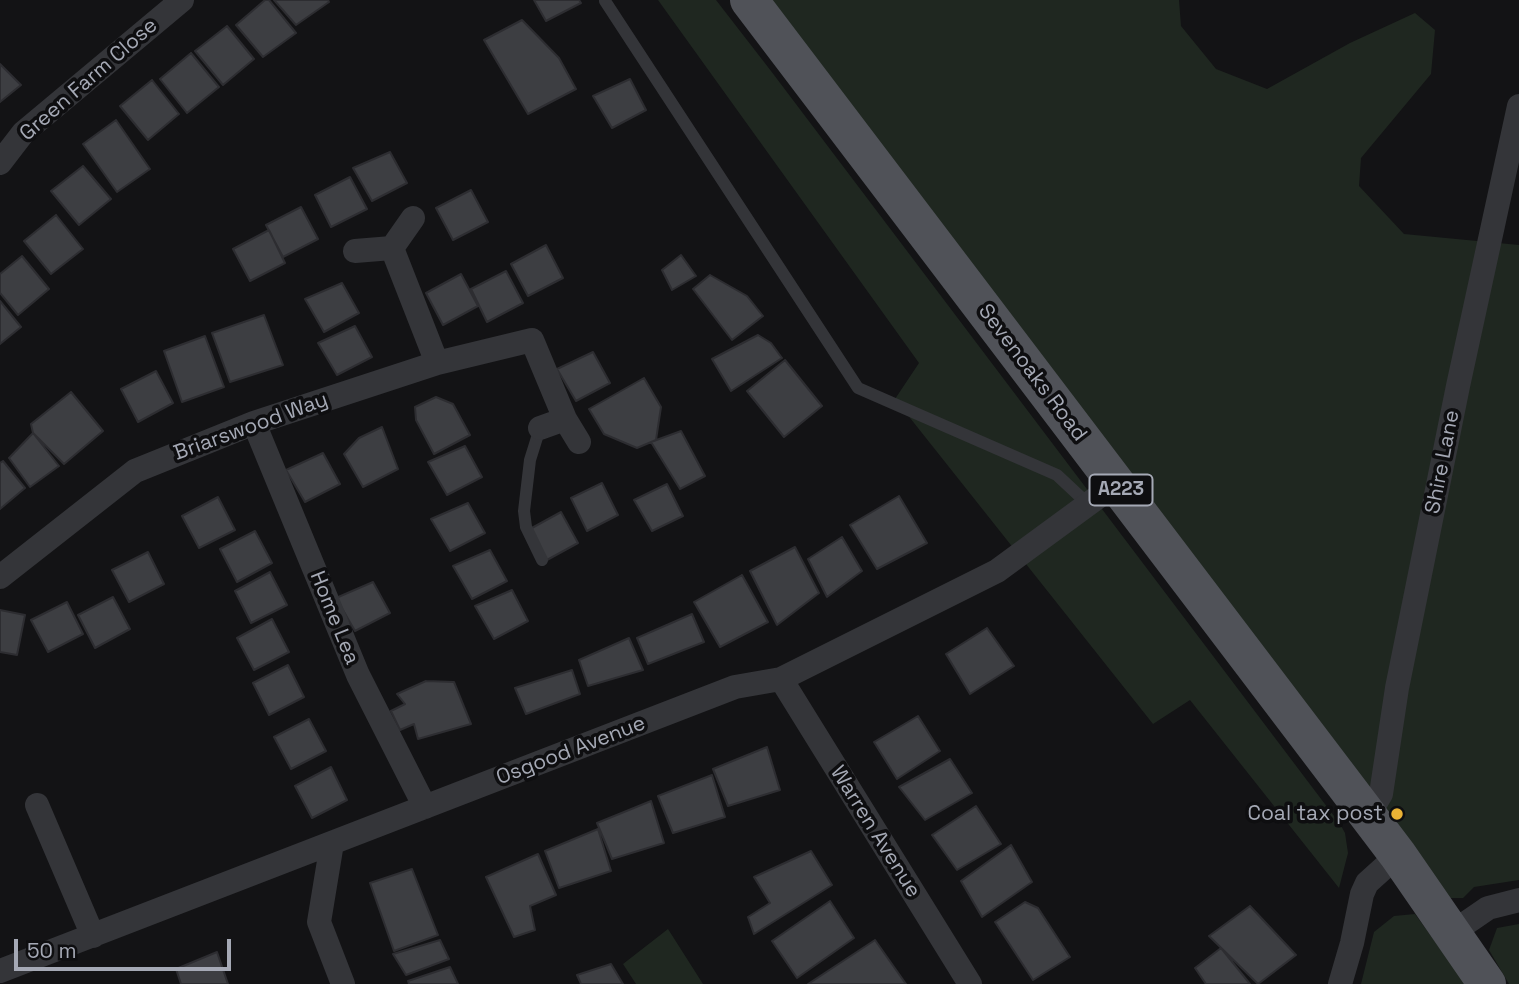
<!DOCTYPE html>
<style>
body{margin:0}
#map{position:relative;width:1519px;height:984px;overflow:hidden;background:#131315;font-family:"Space Grotesk",sans-serif}
canvas{display:block}
.scale{position:absolute;left:14px;top:939px;width:217px;height:32px;box-sizing:border-box;border:4px solid #a5a9b5;border-top:0;padding-left:9px;font-size:21px;line-height:24px;white-space:nowrap;color:#a5a9b5;-webkit-text-stroke:5px #0e0e10;paint-order:stroke}
</style>
<div id="map">
<canvas width="1519" height="984"></canvas>
<div class="scale">50 m</div>
</div>
<script>
const c = document.querySelector('canvas').getContext('2d');
c.lineJoin = 'round';
function fillPath(path, color) {
  c.fillStyle = color;
  c.fill(path, 'evenodd');
}
function shape(rows) {
  const path = new Path2D();
  for (const r of rows) {
    path.moveTo(r[0], r[1]);
    for (let i = 2; i < r.length; i += 2) path.lineTo(r[i], r[i + 1]);
  }
  return path;
}
function trace(path, color, width, dash) {
  c.strokeStyle = color;
  c.lineWidth = width;
  c.lineCap = dash ? 'butt' : 'round';
  c.setLineDash(dash || []);
  c.stroke(path);
}
function label(font, color, halo, rows, align = 'center') {
  c.font = font + ' "Space Grotesk",sans-serif';
  c.lineWidth = 7;
  c.setLineDash([]);
  c.textBaseline = 'middle';
  c.strokeStyle = halo;
  c.fillStyle = color;
  for (const [text, x, y, turn = 0] of rows) {
    c.save();
    c.translate(x, y);
    c.rotate((+turn || 0) * Math.PI / 180);
    c.textAlign = isNaN(turn) ? turn : align;
    if (halo) c.strokeText(text, 0, 0);
    c.fillText(text, 0, 0);
    c.restore();
  }
}
const green = shape([
 [658,0,716,0,771,71,1340,824,1345,833,1348,853,1339,888,1190,700,1153,724,895,399,919,363],
 [768,0,1179,0,1181,26,1216,69,1267,89,1350,43,1415,13,1435,30,1431,74,1361,158,1359,186,1404,234,1519,245,1519,880,1474,887,1463,898,1446,898],
 [1415,914,1466,984,1361,984,1374,932,1394,916],
 [1519,924,1519,984,1509,984,1489,950,1497,928],
 [668,929,703,984,636,984,623,964]
]);
const building = shape([
 [265,0,269,0,296,33,263,57,236,25,265,0],
 [274,0,328,0,329,2,296,25,274,0],
 [534,0,579,0,581,3,546,21,534,0],
 [522,20,559,58,576,89,528,114,484,40,522,20],
 [227,26,254,59,223,85,195,51,227,26],
 [191,53,219,87,187,113,160,79,191,53],
 [0,64,21,85,0,102,0,64],
 [630,79,646,110,612,128,593,96,630,79],
 [152,80,179,114,148,140,120,106,152,80],
 [116,120,150,169,117,192,83,144,116,120],
 [390,152,407,183,372,201,353,168,390,152],
 [83,166,111,199,79,225,51,191,83,166],
 [350,177,367,209,331,227,315,195,350,177],
 [471,190,488,222,453,240,436,208,471,190],
 [301,207,318,239,283,257,266,225,301,207],
 [56,215,83,249,51,274,24,241,56,215],
 [269,230,285,263,250,281,233,249,269,230],
 [546,245,563,278,528,296,511,264,546,245],
 [681,255,696,276,672,290,662,270,681,255],
 [22,256,49,289,18,315,0,293,0,274,22,256],
 [506,271,523,303,487,322,471,289,506,271],
 [461,274,478,306,443,325,426,293,461,274],
 [710,275,747,296,763,316,732,340,693,289,710,275],
 [342,283,359,313,324,332,305,299,342,283],
 [0,301,21,327,0,344,0,301],
 [264,315,283,365,230,382,212,333,264,315],
 [355,326,372,357,337,375,318,343,355,326],
 [758,335,771,343,782,358,731,391,712,359,758,335],
 [205,336,224,387,182,402,164,351,205,336],
 [593,352,610,383,576,401,557,369,593,352],
 [785,360,822,406,784,437,747,391,785,360],
 [156,371,173,403,138,422,121,389,156,371],
 [644,378,661,407,656,440,637,448,604,434,589,409,644,378],
 [71,392,103,431,64,464,33,433,31,424,71,392],
 [436,397,453,404,470,435,434,454,416,420,415,407,436,397],
 [382,427,398,469,363,487,344,454,359,438,382,427],
 [681,431,705,476,680,489,651,442,681,431],
 [33,433,59,466,30,487,9,458,33,433],
 [465,446,482,477,447,495,428,462,465,446],
 [323,453,340,484,305,502,286,470,323,453],
 [3,461,25,488,0,509,0,463,3,461],
 [602,483,618,515,587,531,571,498,602,483],
 [667,484,683,516,652,531,634,500,667,484],
 [899,496,927,543,877,569,850,525,899,496],
 [218,497,235,530,199,548,182,516,218,497],
 [468,503,485,533,450,551,431,519,468,503],
 [561,512,578,543,547,560,530,529,561,512],
 [255,531,272,563,237,582,220,549,255,531],
 [842,537,862,571,827,597,808,559,842,537],
 [795,547,819,593,777,625,750,571,795,547],
 [490,550,507,581,472,599,453,566,490,550],
 [148,552,164,584,129,602,112,570,148,552],
 [270,572,287,605,251,623,235,591,270,572],
 [742,575,768,622,720,647,694,602,742,575],
 [373,582,390,613,355,631,336,598,373,582],
 [512,590,528,621,494,639,475,606,512,590],
 [113,597,130,629,95,648,78,615,113,597],
 [67,602,83,634,48,652,31,620,67,602],
 [0,610,25,615,17,655,0,652,0,610],
 [692,614,704,642,648,664,637,638,692,614],
 [272,619,289,652,254,670,237,638,272,619],
 [987,628,1014,666,970,694,946,654,987,628],
 [629,638,643,670,588,686,579,660,629,638],
 [288,665,304,697,269,715,253,683,288,665],
 [572,670,580,694,526,714,515,688,572,670],
 [426,681,454,682,471,724,418,739,414,724,400,730,391,711,405,704,397,694,426,681],
 [918,716,940,751,897,779,874,742,918,716],
 [309,719,326,751,291,769,274,737,309,719],
 [767,747,780,790,728,806,713,769,767,747],
 [950,759,972,793,925,820,899,787,950,759],
 [331,767,347,800,312,818,295,786,331,767],
 [712,775,725,817,673,833,658,796,712,775],
 [651,801,664,843,612,859,597,823,651,801],
 [976,806,1001,844,957,870,932,835,976,806],
 [598,829,611,871,559,888,545,851,598,829],
 [1011,845,1032,882,982,917,961,881,1011,845],
 [811,851,832,885,754,934,748,917,770,903,754,877,811,851],
 [538,854,556,895,530,906,535,930,514,937,486,877,538,854],
 [412,869,438,935,394,951,370,883,412,869],
 [830,901,854,938,797,978,772,941,830,901],
 [1025,902,1038,908,1070,957,1033,980,995,922,1025,902],
 [1250,906,1296,955,1258,984,1209,936,1250,906],
 [440,940,449,959,406,975,393,954,440,940],
 [875,940,906,984,808,984,875,940],
 [1221,948,1250,984,1206,984,1195,968,1221,948],
 [217,952,228,984,181,984,176,969,217,952],
 [611,964,623,984,581,984,577,975,611,964],
 [450,967,458,984,409,984,408,981,450,967]
]);
const lane = shape([
 [605,1,858,388,1057,475,1088,504],
 [540,428,530,460,524,511,526,527,542,560]
]);
const street = shape([
 [0,163,23,133,182,0],
 [413,218,392,248,437,363],
 [355,251,392,248],
 [254,423,358,675,425,807],
 [540,428,565,419],
 [0,577,135,471,254,423,437,363,532,340,565,419,579,442],
 [781,679,970,984],
 [37,805,93,936],
 [1368,816,1381,794,1397,688,1458,386,1519,106],
 [332,843,319,922,343,984],
 [1453,932,1488,908,1519,900],
 [0,971,735,687,781,679,997,571,1117,483],
 [1340,984,1352,943,1362,894,1367,883,1398,855]
]);
const primary = shape([
 [749,0,1398,855,1487,984]
]);
const markers = [
 [1397,814,7,"#eab235"]
];
const shields = [
 [1121,490,63]
];
const shieldNames = [
 ["A223",1121,490]
];
const streetNames = [
 ["Green Farm Close",89,80,-41],
 ["Sevenoaks Road",1032,373,53],
 ["Briarswood Way",251,427,-20],
 ["Shire Lane",1443,462,-79],
 ["Home Lea",334,618,68],
 ["Osgood Avenue",571,751,-21],
 ["Warren Avenue",875,832,58]
];
const poiNames = [
 ["Coal tax post",1383,814]
];
fillPath(green, '#1f2720');
fillPath(building, '#3d3e42');
trace(building, '#2d2d31', 2);
trace(lane, '#343539', 12);
trace(street, '#343539', 24);
trace(primary, '#505258', 38);
for (const [x, y, r, color] of markers) {
  const dot = new Path2D();
  dot.arc(x, y, r, 0, 2 * Math.PI);
  c.fillStyle = color;
  c.fill(dot);
  trace(dot, '#0e0e10', 2.5);
}
for (const [x, y, w] of shields) {
  const box = new Path2D();
  box.roundRect(x - w / 2, y - 15.5, w, 31, 5);
  c.fillStyle = '#0e0e10';
  c.fill(box);
  trace(box, '#a5a9b5', 2);
}
label('bold 19px', '#a5a9b5', null, shieldNames);
label('21px', '#a5a9b5', '#0e0e10', streetNames);
label('21px', '#a5a9b5', '#0e0e10', poiNames, 'right');
</script>
